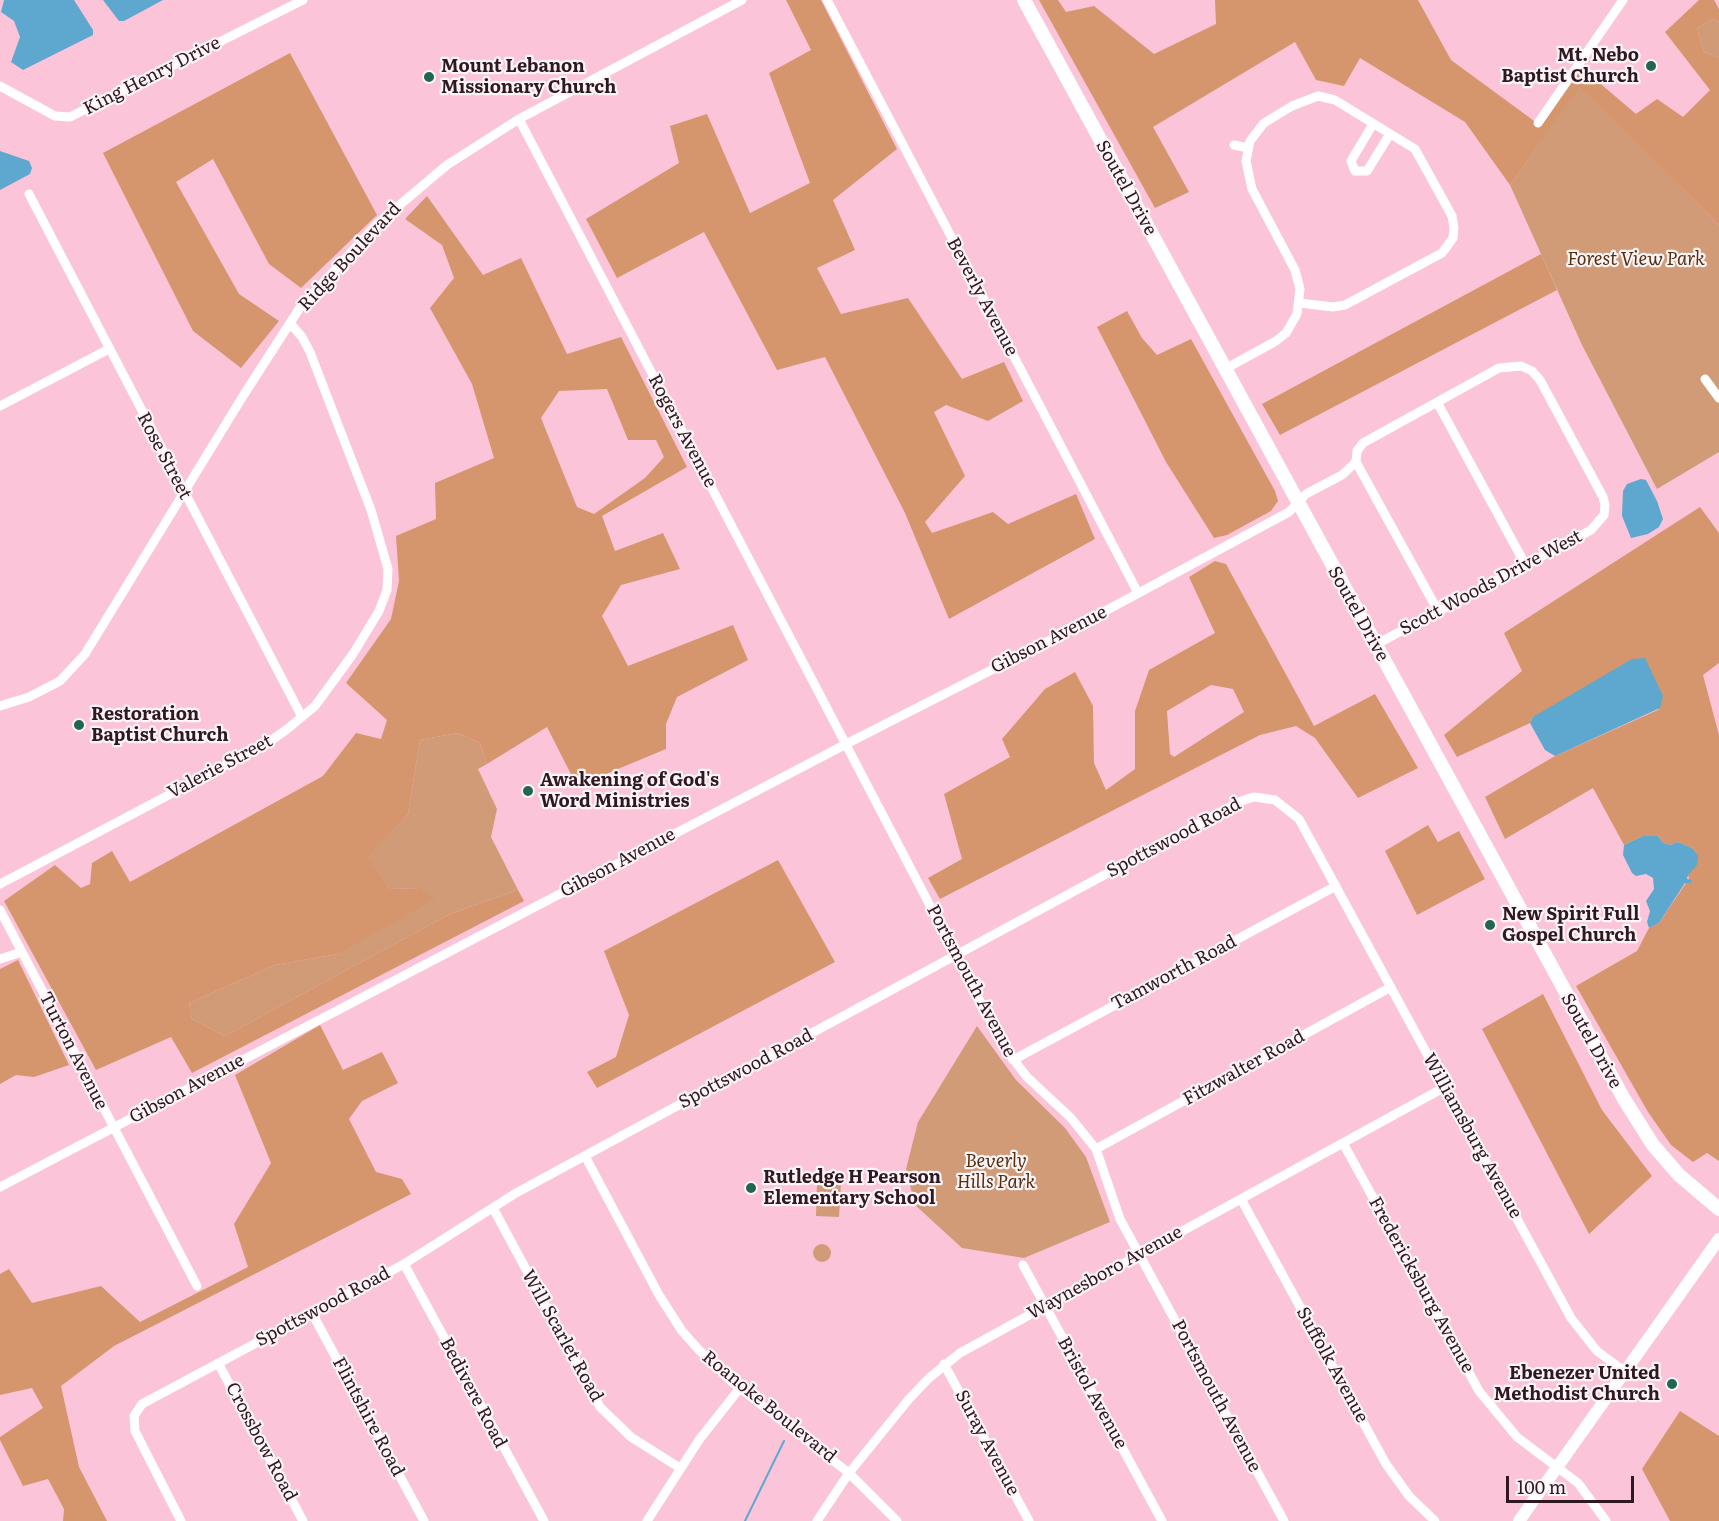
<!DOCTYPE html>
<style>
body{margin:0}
#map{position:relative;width:1719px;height:1521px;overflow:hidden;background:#fcc4d9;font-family:Literata,serif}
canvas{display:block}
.scale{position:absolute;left:1506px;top:1476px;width:128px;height:27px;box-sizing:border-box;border:3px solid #301822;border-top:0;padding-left:8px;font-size:18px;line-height:21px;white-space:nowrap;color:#301822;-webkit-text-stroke:4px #fcf5f7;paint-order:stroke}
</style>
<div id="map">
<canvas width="1719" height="1521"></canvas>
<div class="scale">100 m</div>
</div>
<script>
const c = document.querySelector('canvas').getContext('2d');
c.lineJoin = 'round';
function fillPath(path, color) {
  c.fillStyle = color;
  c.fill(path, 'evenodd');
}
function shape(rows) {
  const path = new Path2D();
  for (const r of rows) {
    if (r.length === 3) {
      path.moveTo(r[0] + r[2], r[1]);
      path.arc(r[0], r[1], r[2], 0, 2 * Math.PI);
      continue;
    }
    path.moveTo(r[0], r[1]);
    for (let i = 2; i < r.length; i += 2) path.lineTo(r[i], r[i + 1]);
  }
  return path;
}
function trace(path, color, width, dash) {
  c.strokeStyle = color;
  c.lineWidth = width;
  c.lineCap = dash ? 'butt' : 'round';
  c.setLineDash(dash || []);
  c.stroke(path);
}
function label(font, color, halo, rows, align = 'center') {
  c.font = font + ' Literata,serif';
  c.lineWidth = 4.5;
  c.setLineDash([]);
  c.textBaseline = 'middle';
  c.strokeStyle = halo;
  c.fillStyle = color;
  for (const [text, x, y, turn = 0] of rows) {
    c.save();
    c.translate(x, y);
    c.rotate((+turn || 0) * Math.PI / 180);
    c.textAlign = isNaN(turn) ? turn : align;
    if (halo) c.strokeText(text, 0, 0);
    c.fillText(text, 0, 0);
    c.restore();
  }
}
const green = shape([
 [1714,19,1719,22,1719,58,1704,52,1697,28],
 [1580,86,1719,225,1719,452,1657,489,1582,345,1510,185],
 [458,733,480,743,487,764,478,769,497,809,491,837,518,890,450,914,225,1036,192,1019,189,1003,275,965,338,954,420,888,390,889,367,857,408,814,420,740],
 [977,1026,1016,1080,1065,1128,1086,1157,1110,1222,1024,1258,962,1248,915,1205,906,1169,918,1122],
 [817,1182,841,1183,839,1217,816,1216],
 [822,1253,9]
]);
const forest = shape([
 [786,0,821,0,897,149,833,200,855,250,817,268,841,314,908,298,962,379,1004,362,1023,401,988,421,946,405,934,412,965,476,925,522,932,533,993,512,1008,524,1076,494,1095,539,949,619,905,513,825,357,777,370,704,232,617,278,586,219,679,163,670,126,707,114,750,213,810,183,769,73,811,50],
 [1039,0,1058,0,1066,12,1094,6,1154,54,1216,24,1215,0,1418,0,1451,60,1541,126,1582,68,1636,114,1657,99,1683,117,1710,90,1665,32,1699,0,1714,0,1719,9,1719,22,1714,19,1697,28,1704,52,1719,58,1719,225,1580,87,1510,185,1465,122,1360,58,1344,86,1316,80,1295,42,1153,127,1189,192,1155,208],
 [290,53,377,215,301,288,269,264,213,159,176,182,239,294,279,321,241,368,193,331,103,153],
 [427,196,483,275,521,258,567,354,621,337,687,467,602,516,615,551,663,533,680,569,621,585,602,616,628,666,733,625,748,660,677,697,666,724,666,749,577,786,547,727,487,764,480,743,458,733,420,740,408,814,368,857,390,889,420,888,435,899,338,954,275,965,189,1003,192,1019,225,1036,450,914,518,890,524,901,192,1073,171,1037,96,1070,4,901,55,865,81,888,90,884,92,863,112,851,130,882,323,776,356,733,381,739,387,720,346,683,391,619,399,581,396,536,436,519,435,483,494,458,472,384,430,308,454,278,442,245,405,219],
 [607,389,628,440,656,440,664,457,645,478,594,514,577,507,541,418,559,391],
 [1541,254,1557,290,1280,435,1262,404],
 [1127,311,1142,338,1157,355,1191,339,1275,491,1278,501,1271,511,1227,535,1214,538,1166,462,1097,327],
 [1700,507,1719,533,1719,663,1703,675,1719,735,1719,1161,1707,1153,1693,1162,1671,1145,1648,1112,1576,986,1637,951,1649,928,1659,923,1686,883,1690,884,1688,875,1697,856,1692,848,1678,842,1670,845,1663,843,1658,836,1643,836,1624,845,1593,788,1505,839,1485,797,1555,756,1660,709,1533,717,1530,723,1457,757,1444,735,1522,671,1504,633],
 [1215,561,1226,564,1314,726,1375,694,1418,768,1358,798,1315,738,1296,726,1260,735,940,899,928,878,962,859,944,794,1010,757,1002,739,1045,689,1075,672,1093,706,1094,763,1106,790,1135,769,1135,711,1149,670,1215,633,1189,577],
 [1211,685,1233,689,1244,712,1174,757,1170,754,1167,711],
 [1428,825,1438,842,1459,831,1485,879,1417,915,1385,851],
 [778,860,835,962,597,1088,587,1072,616,1057,629,1015,604,951],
 [18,960,69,1065,34,1077,16,1075,0,1084,0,969],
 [1543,994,1602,1110,1652,1176,1589,1234,1482,1029],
 [320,1025,343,1070,382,1052,398,1083,362,1101,349,1119,376,1172,402,1179,411,1194,114,1346,61,1386,79,1467,107,1521,63,1521,64,1509,48,1479,23,1486,0,1440,0,1437,43,1408,32,1388,0,1395,0,1274,9,1269,32,1303,101,1286,140,1322,248,1267,234,1224,271,1163,235,1075],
 [1680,1411,1719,1436,1719,1521,1670,1521,1642,1469]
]);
const water = shape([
 [4,0,74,0,93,30,93,35,23,70,11,62,20,37,14,21,1,12],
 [103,0,163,0,124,21,119,21],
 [0,151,29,161,32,168,30,174,0,190],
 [1641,479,1646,480,1657,501,1663,519,1659,527,1648,534,1631,538,1622,516,1623,491,1627,484],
 [1645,658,1663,696,1660,708,1555,756,1545,750,1530,723,1533,717,1632,659],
 [1643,836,1658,836,1663,843,1670,845,1678,842,1692,848,1698,856,1697,865,1688,875,1687,879,1692,880,1690,884,1685,883,1659,923,1649,928,1647,922,1650,911,1646,901,1654,889,1653,878,1646,874,1636,876,1632,873,1623,855,1624,845]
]);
const stream = shape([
 [745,1521,784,1441]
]);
const street = shape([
 [827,0,1138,593],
 [0,86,55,116,70,117,303,0],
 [519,119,1004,1047,1027,1077,1071,1118,1096,1149,1120,1219,1284,1521],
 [1538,123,1623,0],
 [1373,124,1351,161,1355,171,1367,171,1390,134],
 [1234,145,1248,148],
 [29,194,302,717],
 [1225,369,1276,341,1286,333,1297,314,1300,289,1295,270,1252,189,1246,161,1250,141,1264,123,1292,106,1318,96,1335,100,1415,149,1452,216,1454,228,1453,238,1442,253,1345,305,1333,307,1300,303],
 [1705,379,1719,398],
 [1437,402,1525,564],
 [0,406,109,349],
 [1356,462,1438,611],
 [0,706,29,697,60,681,85,654,243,396,299,309,376,225,447,165,519,119,742,0],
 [0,884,269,742,286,730,315,706,353,654,379,611,387,590,388,569,371,510,310,352,302,337,290,323],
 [0,910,197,1286],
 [0,959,22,952],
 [1013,1060,1336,886],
 [1343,1143,1479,1391,1517,1437,1578,1483,1606,1521],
 [1096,1149,1391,987],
 [585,1156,659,1295,682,1331,699,1350,732,1382,849,1473,897,1521],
 [0,1187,852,741,1070,630,1289,512,1306,494,1342,475,1356,462,1357,451,1363,443,1499,368,1521,366,1532,371,1540,380,1603,497,1605,505,1604,515,1591,530,1375,645],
 [1241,1199,1386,1464,1409,1496,1435,1521],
 [493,1208,600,1407,631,1437,680,1468],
 [404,1264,544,1521],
 [1023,1265,1162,1521],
 [312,1313,424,1521],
 [218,1363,303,1521],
 [944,1364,1029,1521],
 [181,1521,135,1431,134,1416,142,1404,404,1264,516,1193,1241,801,1254,797,1275,800,1299,819,1571,1318,1597,1351,1624,1371],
 [647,1521,699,1440,740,1388],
 [817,1521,849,1473,909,1399,929,1378,960,1353,1445,1087]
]);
const secondary = shape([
 [1519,1521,1719,1239]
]);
const primary = shape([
 [1024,0,1624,1099,1653,1145,1679,1175,1719,1209]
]);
const markers = [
 [1651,66,6,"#236555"],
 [429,77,6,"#236555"],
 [79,725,6,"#236555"],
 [528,791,6,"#236555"],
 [1490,925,6,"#236555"],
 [751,1188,6,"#236555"],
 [1672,1384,6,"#236555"]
];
const poiNames = [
 ["Mt. Nebo",1639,56,"right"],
 ["Baptist Church",1639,77,"right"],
 ["Mount Lebanon",441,67],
 ["Missionary Church",441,88],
 ["Restoration",91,715],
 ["Baptist Church",91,736],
 ["Awakening of God's",540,781],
 ["Word Ministries",540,802],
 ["New Spirit Full",1502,915],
 ["Gospel Church",1502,936],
 ["Rutledge H Pearson",763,1178],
 ["Elementary School",763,1199],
 ["Ebenezer United",1660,1374,"right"],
 ["Methodist Church",1660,1395,"right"]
];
const streetNames = [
 ["King Henry Drive",152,76,-27],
 ["Soutel Drive",1126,188,61],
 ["Ridge Boulevard",350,257,-47],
 ["Beverly Avenue",982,297,62],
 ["Rogers Avenue",682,431,62],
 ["Rose Street",164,456,62],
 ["Scott Woods Drive West",1491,583,-28],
 ["Soutel Drive",1358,614,61],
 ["Gibson Avenue",1049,640,-27],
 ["Valerie Street",220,767,-28],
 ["Spottswood Road",1174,838,-28],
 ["Gibson Avenue",618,863,-28],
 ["Tamworth Road",1174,973,-28],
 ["Portsmouth Avenue",971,981,62],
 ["Soutel Drive",1591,1041,61],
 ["Turton Avenue",73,1051,63],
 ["Fitzwalter Road",1244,1068,-29],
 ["Spottswood Road",746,1069,-28],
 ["Gibson Avenue",187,1089,-28],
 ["Williamsburg Avenue",1472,1136,61],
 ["Waynesboro Avenue",1105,1273,-29],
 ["Fredericksburg Avenue",1421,1285,61],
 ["Spottswood Road",323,1307,-28],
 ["Will Scarlet Road",562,1336,61],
 ["Suffolk Avenue",1332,1365,61],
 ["Bedivere Road",473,1393,62],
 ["Bristol Avenue",1092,1393,61],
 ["Portsmouth Avenue",1216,1396,62],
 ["Roanoke Boulevard",769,1407,39],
 ["Flintshire Road",368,1417,62],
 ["Crossbow Road",261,1442,62],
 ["Suray Avenue",987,1443,62]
];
const parkNames = [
 ["Forest View Park",1636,260],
 ["Beverly",996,1162],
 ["Hills Park",996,1183]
];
fillPath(green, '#d19b77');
fillPath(forest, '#d5966d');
fillPath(water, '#5ea7cf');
trace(stream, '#5ea7cf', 2);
trace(street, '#fff', 9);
trace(secondary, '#fff', 12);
trace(primary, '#fff', 14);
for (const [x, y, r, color] of markers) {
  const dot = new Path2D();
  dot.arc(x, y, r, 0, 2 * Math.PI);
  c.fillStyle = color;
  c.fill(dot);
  trace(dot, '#fcf5f7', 2);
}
label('bold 18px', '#301822', '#fcf5f7', poiNames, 'left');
label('18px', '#301822', '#fcf5f7', streetNames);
label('italic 18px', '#562d0d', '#fcf5f7', parkNames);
</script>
